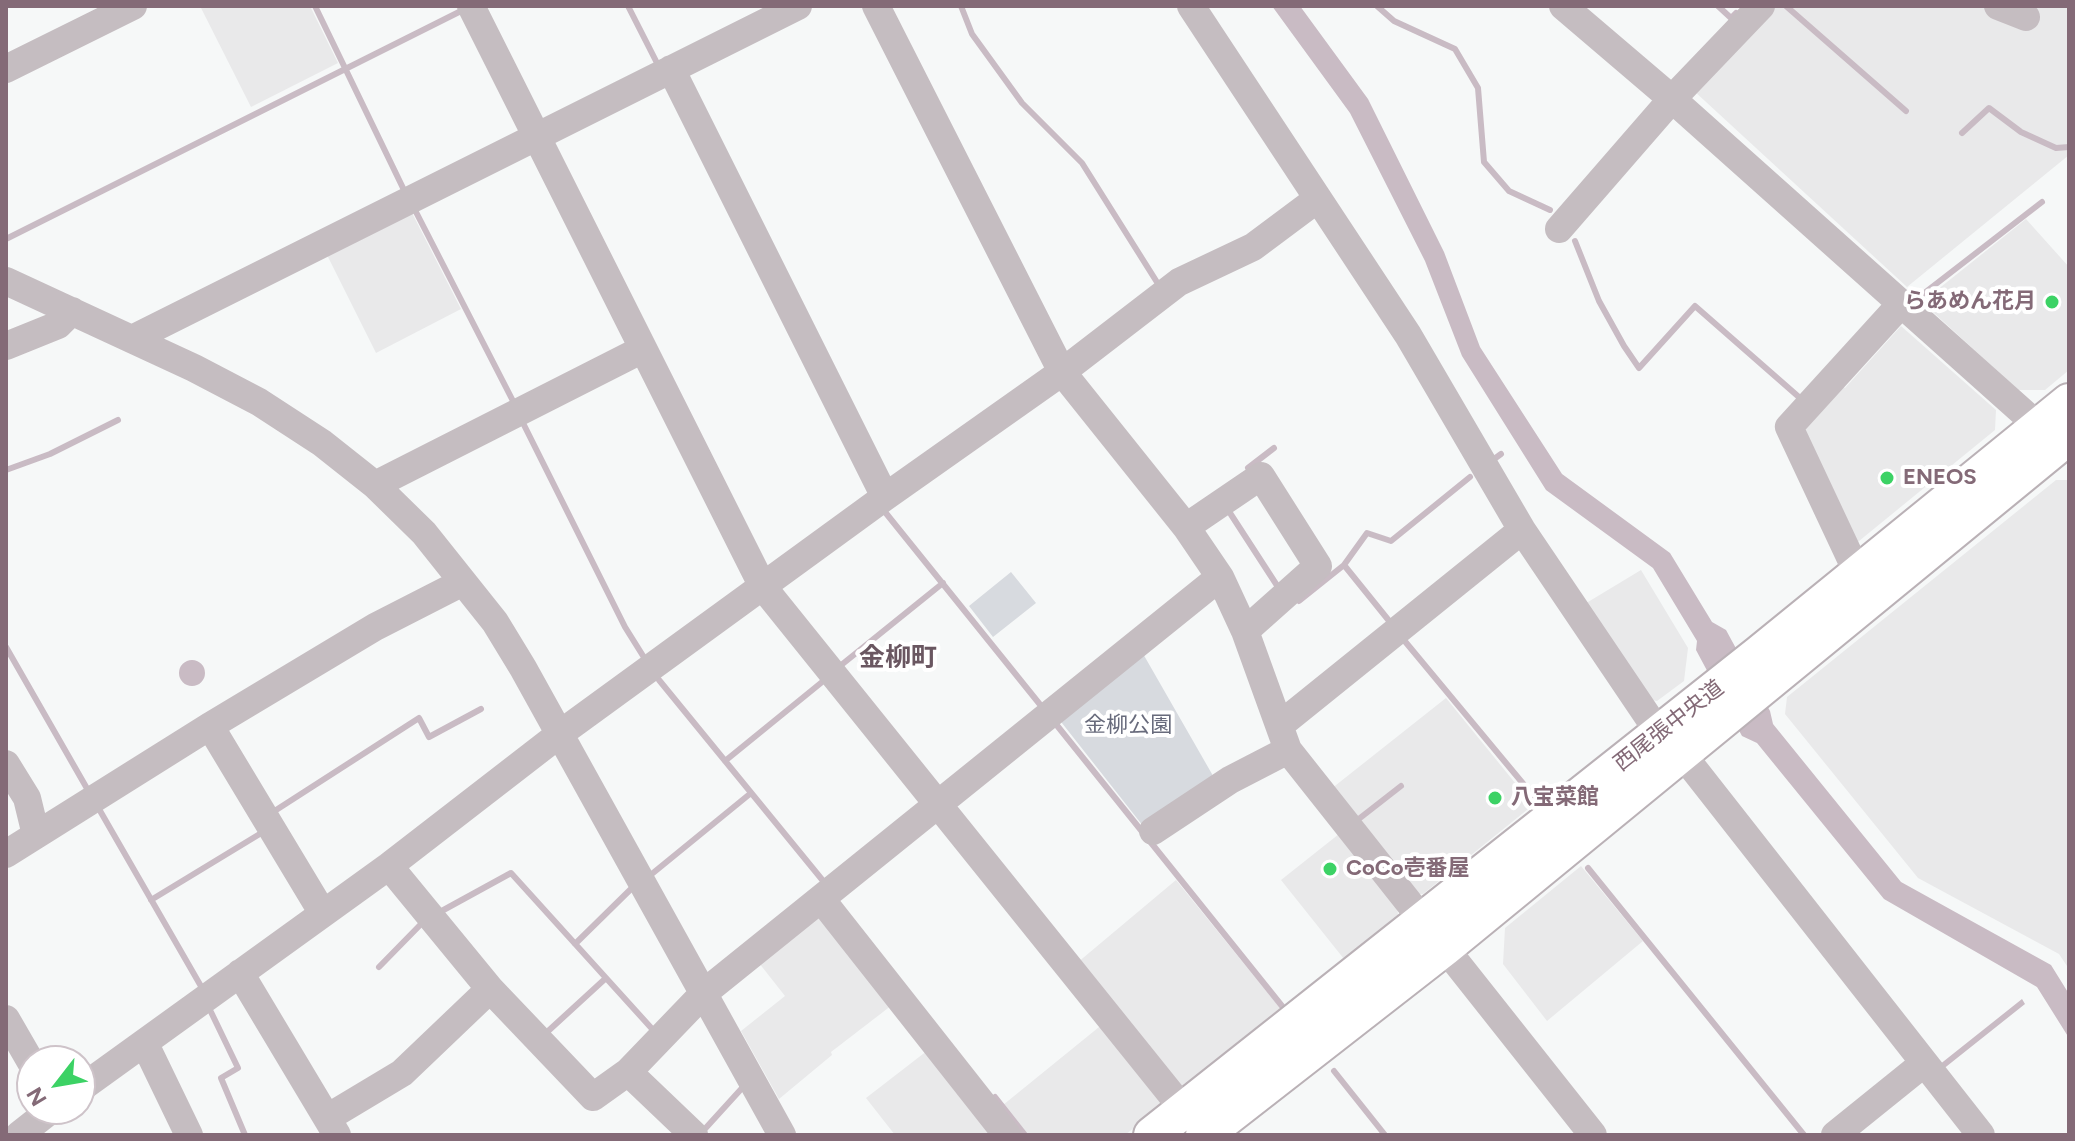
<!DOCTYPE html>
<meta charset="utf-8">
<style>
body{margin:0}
#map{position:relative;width:2075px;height:1141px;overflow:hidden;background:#f6f8f8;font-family:Figtree,sans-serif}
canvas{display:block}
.frame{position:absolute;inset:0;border:8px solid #846a77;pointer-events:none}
.north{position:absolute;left:16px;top:1045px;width:80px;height:80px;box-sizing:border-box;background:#fff;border:2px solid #cec3c9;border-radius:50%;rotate:239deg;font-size:22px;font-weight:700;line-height:32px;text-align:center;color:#846a77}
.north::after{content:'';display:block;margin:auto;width:28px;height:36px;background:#3cd265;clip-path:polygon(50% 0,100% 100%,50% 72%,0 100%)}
</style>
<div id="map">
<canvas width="2075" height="1141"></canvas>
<div class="frame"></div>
<div class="north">N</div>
</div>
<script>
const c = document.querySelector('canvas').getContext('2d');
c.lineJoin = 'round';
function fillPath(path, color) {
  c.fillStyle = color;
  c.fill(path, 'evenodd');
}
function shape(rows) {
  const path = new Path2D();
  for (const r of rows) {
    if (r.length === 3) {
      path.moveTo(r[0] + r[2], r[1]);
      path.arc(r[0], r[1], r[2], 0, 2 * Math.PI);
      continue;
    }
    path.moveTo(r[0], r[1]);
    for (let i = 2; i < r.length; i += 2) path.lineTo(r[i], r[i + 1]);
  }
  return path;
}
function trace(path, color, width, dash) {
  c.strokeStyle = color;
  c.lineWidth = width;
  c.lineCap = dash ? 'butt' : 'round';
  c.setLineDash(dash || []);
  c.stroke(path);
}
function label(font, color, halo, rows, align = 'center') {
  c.font = font + ' Figtree,"Noto Sans JP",sans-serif';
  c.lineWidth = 8;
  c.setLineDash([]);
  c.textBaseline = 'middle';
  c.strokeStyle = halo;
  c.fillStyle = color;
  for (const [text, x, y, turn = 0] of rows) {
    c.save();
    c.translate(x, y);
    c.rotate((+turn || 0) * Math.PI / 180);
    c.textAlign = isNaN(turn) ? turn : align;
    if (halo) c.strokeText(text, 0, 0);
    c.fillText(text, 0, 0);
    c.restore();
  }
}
const built = shape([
 [200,6,310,6,338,63,251,107],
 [1772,6,2069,6,2069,155,1907,287,1693,90],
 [411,211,461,309,376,353,326,253],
 [2026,219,2069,267,2069,370,2045,390,2018,390,1922,302],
 [1901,326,1996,410,1995,430,1848,550,1799,430,1841,385,1845,388],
 [2056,480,2069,480,2069,969,2059,954,1918,878,1785,714,1787,697],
 [1641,570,1688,648,1684,681,1657,701,1647,699,1583,605],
 [1446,698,1533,805,1423,894,1415,894,1331,789],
 [1339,834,1397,905,1398,915,1344,959,1281,880],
 [1581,866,1643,941,1547,1021,1503,964,1505,928],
 [1176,880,1280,1008,1183,1086,1177,1083,1077,963],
 [816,916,896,1002,831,1052,832,1055,779,1099,741,1031,785,996,759,963],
 [1104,1023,1162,1094,1160,1107,1125,1135,1027,1135,1003,1105],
 [932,1047,1000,1135,895,1135,866,1098]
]);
const green = shape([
 [1011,572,1036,603,993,637,969,606],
 [1142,652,1216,781,1147,831,1058,718]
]);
const water = shape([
 [1272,6,1300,6,1368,99,1444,252,1480,347,1562,474,1670,553,1712,622,1726,630,1770,711,1773,724,1901,882,2051,965,2069,994,2069,1038,2037,987,1884,899,1757,743,1742,736,1696,650,1697,641,1653,568,1546,490,1462,356,1425,261,1350,113],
 [192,673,13],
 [2022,999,2025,1004,1942,1070,1939,1065]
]);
const stream = shape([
 [315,6,403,188],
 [628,6,657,63],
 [961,6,972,34,1022,103,1082,163,1160,287],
 [1377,6,1394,21,1455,49,1478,88,1484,162,1509,191,1550,210],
 [1718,6,1731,18,1736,13],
 [1786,6,1906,111],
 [1962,133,1989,108,2021,132,2056,148,2069,147],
 [416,212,514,403],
 [6,239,459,12],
 [1575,241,1599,301,1624,346,1639,368,1695,306,1800,398],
 [1923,294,2042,202],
 [522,421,625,627,645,659],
 [1490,462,1501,454],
 [1248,468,1274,448],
 [6,470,50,454,118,420],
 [885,512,1042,707],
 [1230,513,1278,587],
 [1344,565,1390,622],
 [1299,601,1344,565,1367,533,1391,541,1470,477],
 [1403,639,1535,798],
 [6,647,89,792],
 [840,666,943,583],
 [659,680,824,882],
 [1055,723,1282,1006],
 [725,761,827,678],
 [99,809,202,988],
 [273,812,419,718,429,737,481,709],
 [1360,818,1401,786],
 [1588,868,1804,1135],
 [653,873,751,793],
 [151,900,263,832],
 [438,913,511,873,654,1031],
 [575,944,633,887],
 [379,967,424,921],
 [211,1012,238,1068,221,1078,245,1135],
 [546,1033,606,978],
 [1334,1071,1385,1135],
 [995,1097,1025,1135],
 [701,1130,703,1131,743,1087,742,1085]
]);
const minor = shape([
 [471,6,763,587,1183,1109],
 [876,6,1062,372,1186,527,1220,577,1245,631,1288,750,1593,1135],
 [1191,6,1408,335,1522,530,1659,733],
 [1563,6,1672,99,2054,440],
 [1998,6,2026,17],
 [6,69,133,6],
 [671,69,885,497],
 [1559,229,1672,99,1761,6],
 [6,281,194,368,259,402,322,443,375,485,424,533,495,622,523,668,782,1135],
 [132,339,798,6],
 [6,346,58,325,72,311],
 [375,485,643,349],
 [1186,527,1261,476,1318,566,1245,631],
 [1858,574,1789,427,1901,304],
 [1280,725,1522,530],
 [210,726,322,912],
 [1682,754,1981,1135],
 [6,764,27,798,36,835],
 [1153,831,1230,780,1288,750],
 [6,854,210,726,375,627,463,582],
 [389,866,490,989,593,1097,628,1072,705,992,1220,577],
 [821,899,1007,1135],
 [240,973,337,1135],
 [6,1019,32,1064],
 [145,1044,189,1135],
 [628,1072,694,1135],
 [80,1089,389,866,561,733,885,497,1062,372,1179,282,1253,247,1316,200],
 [327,1118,402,1073,490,989],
 [19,1135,52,1109],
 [1835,1135,1923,1064]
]);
const major = shape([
 [1152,1135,1759,654,2069,402],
 [1204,1135,1444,948,2069,436]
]);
const markers = [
 [2052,302,8,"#3cd265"],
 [1887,478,8,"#3cd265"],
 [1495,798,8,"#3cd265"],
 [1330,869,8,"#3cd265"]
];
const poiNames = [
 ["らあめん花月",2036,302,"right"],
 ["ENEOS",1903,478],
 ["八宝菜館",1511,798],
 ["CoCo壱番屋",1346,869]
];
const parkNames = [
 ["金柳公園",1128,726]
];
const streetNames = [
 ["西尾張中央道",1669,726,-38]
];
const quarterNames = [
 ["金柳町",898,658]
];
fillPath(built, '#e9e9ea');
fillPath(green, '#d7dadf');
fillPath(water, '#c9bbc4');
trace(stream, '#c9bbc4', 6);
trace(major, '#bab1b6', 40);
trace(minor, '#c5bdc1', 28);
trace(major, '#fff', 36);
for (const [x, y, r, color] of markers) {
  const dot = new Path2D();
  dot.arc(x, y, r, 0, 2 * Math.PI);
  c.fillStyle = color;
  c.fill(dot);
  trace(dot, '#fff', 3);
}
label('bold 22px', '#846a77', '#fff', poiNames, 'left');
label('22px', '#686b7c', '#fff', parkNames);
label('22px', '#846a77', '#fff', streetNames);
label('bold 26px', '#6a5761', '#fff', quarterNames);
</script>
